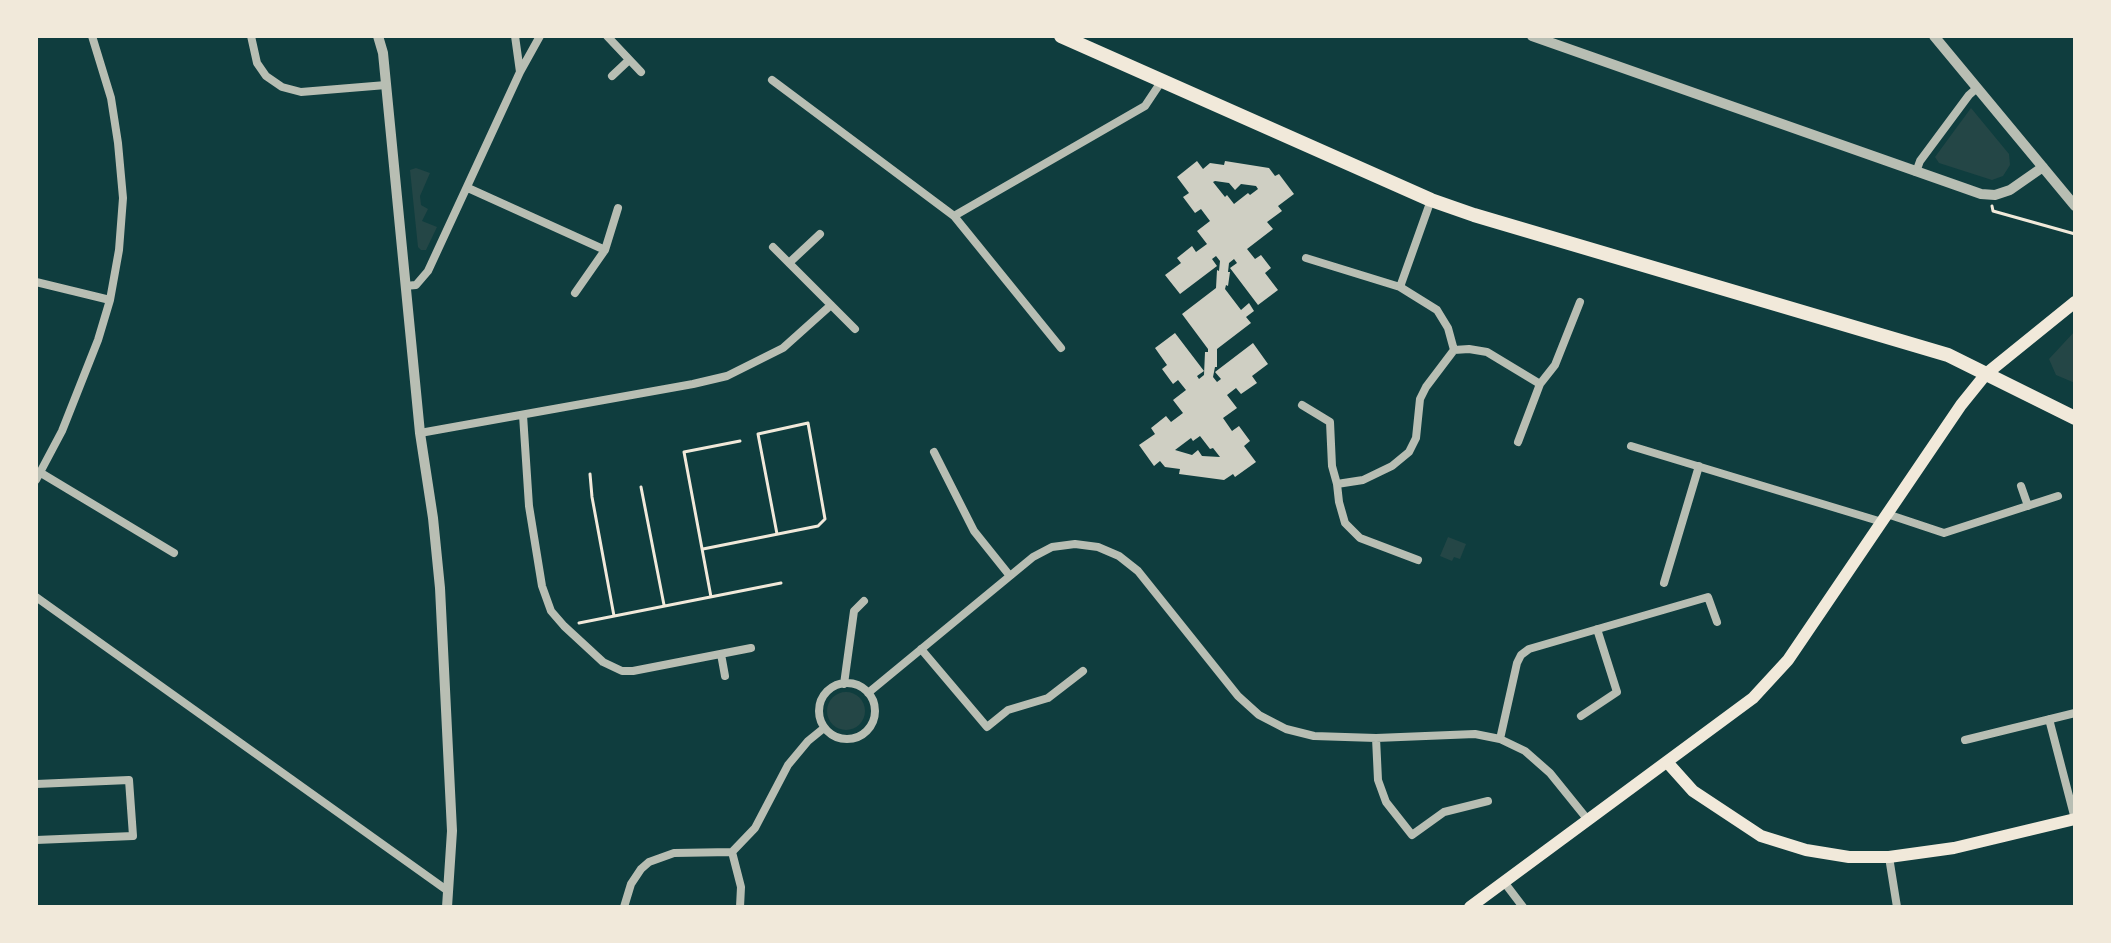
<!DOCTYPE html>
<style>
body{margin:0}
#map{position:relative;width:2111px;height:943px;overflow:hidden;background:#0f3d3e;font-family:Signika,sans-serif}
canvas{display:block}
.frame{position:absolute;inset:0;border:38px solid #f1e9da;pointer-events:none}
</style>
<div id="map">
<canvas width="2111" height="943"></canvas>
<div class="frame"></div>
</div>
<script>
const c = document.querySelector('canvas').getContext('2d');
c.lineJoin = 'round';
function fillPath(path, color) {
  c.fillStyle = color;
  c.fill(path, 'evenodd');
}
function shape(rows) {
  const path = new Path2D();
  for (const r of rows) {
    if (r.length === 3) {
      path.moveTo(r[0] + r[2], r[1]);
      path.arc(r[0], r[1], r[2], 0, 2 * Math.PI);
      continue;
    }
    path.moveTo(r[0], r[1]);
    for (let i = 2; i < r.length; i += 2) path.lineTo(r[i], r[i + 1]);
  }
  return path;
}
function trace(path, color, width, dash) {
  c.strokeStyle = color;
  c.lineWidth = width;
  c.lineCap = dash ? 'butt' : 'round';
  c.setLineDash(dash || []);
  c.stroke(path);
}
const green = shape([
 [1971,108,2009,154,2010,165,2003,176,1992,180,1939,163,1935,157],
 [416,168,430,173,420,196,421,205,428,209,422,221,437,227,426,250,421,250,418,247,410,170],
 [2075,331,2075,383,2056,375,2049,359],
 [1448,537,1466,544,1460,559,1454,557,1452,561,1440,556],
 [846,711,19]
]);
const building = shape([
 [1197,161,1203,169,1210,163,1224,165,1225,161,1269,168,1275,176,1279,174,1294,194,1278,206,1282,211,1267,222,1273,229,1247,249,1255,259,1261,255,1271,268,1265,273,1278,290,1258,305,1230,268,1237,263,1234,259,1229,263,1228,272,1230,272,1228,286,1226,285,1225,289,1241,310,1249,303,1254,311,1246,317,1251,323,1217,349,1217,367,1215,367,1213,377,1217,382,1221,379,1215,372,1253,343,1268,364,1252,376,1257,383,1241,394,1236,388,1227,395,1237,408,1223,418,1232,431,1239,426,1250,441,1244,446,1256,462,1235,477,1233,474,1224,480,1179,474,1180,469,1165,467,1160,461,1154,466,1139,445,1155,434,1151,428,1166,416,1171,422,1183,413,1173,400,1186,390,1178,380,1173,384,1162,369,1167,365,1155,348,1175,333,1204,371,1197,376,1199,379,1204,375,1205,352,1208,352,1208,349,1182,314,1216,288,1217,270,1219,271,1220,261,1216,256,1212,259,1217,266,1180,294,1165,275,1181,263,1177,258,1192,246,1196,252,1207,244,1197,231,1210,221,1201,209,1195,213,1183,197,1189,193,1177,177],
 [1215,181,1229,183,1235,190,1241,184,1256,186,1258,189,1250,195,1248,193,1234,204,1227,195,1225,197,1213,182],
 [1200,436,1210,449,1213,448,1220,457,1202,456,1198,450,1192,455,1175,450,1191,438,1193,441]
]);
const path = shape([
 [1992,206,1993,211,2075,234],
 [590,474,592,497,614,616],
 [641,487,664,605],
 [703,549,818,526,825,519,808,423,758,434,777,534],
 [711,597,684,452,740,441],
 [579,623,781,583]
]);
const minor = shape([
 [251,36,257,63,266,76,282,87,301,92,386,85],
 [607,36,641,72],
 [520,72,540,36],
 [612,76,629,60],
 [772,80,954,216,1061,348],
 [1916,172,1920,161,1969,95,1977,88],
 [468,188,605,250],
 [954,216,1145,106,1161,82],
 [773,247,855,329],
 [1306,258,1400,287,1437,310,1448,328,1454,350],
 [789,263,820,234],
 [36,282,110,300],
 [405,286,416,285,428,271,520,72,515,36],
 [1400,287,1431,200],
 [575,293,605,250,618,208],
 [1302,405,1330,422,1332,466,1337,484,1339,502,1345,523,1360,538,1418,560],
 [523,415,529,506,542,586,551,611,564,626,603,662,622,671,633,671,751,648],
 [420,433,693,384,727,376,783,348,831,305],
 [1518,442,1540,384,1555,365,1580,302],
 [1631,446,1882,522],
 [934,452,974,531,1010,576],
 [41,473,174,553],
 [36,480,62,431,98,340,110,300,119,250,123,198,118,143,111,98,92,36],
 [1337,484,1363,480,1392,466,1409,452,1416,438,1420,399,1426,387,1454,350,1469,349,1487,352,1540,384],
 [2021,486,2028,506],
 [1887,514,1944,533,2058,496],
 [1664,583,1699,466],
 [36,597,448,891],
 [921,649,987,727,1008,710,1048,698,1083,671],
 [721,654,725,676],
 [847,711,28],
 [844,684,854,611,864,601],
 [868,693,1033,557,1052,547,1075,544,1098,547,1119,556,1138,571,1238,696,1259,715,1286,729,1314,736,1376,738,1475,734,1500,739,1525,751,1550,773,1588,820],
 [1581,716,1617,692,1597,629],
 [2049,719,2075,819],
 [1376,738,1378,780,1386,802,1412,835,1444,812,1488,801],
 [1500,739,1517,663,1521,655,1529,649,1708,597,1717,622],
 [1965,740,2075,713],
 [36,784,129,780,133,836,36,840],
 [732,852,741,887,740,907],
 [1889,857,1897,907],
 [1504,882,1523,907],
 [624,907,631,884,641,869,649,862,674,853,732,852,755,828,788,765,808,741,824,728]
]);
const tertiary = shape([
 [378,36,383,53,420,433,433,518,440,588,452,831,447,907],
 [1532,36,1981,194,1995,195,2010,190,2043,167],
 [1934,36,2075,206]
]);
const secondary = shape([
 [1667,762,1693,791,1761,836,1806,850,1849,857,1889,857,1954,848,2075,819],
 [1470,907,1753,698,1788,660,1961,405,1986,374,2075,302]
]);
const primary = shape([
 [1061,36,1431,200,1474,215,1948,355,2075,418]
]);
fillPath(green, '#244646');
fillPath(building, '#cfcfc3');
trace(path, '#f1e9da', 3);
trace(minor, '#b8beb3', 8);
trace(tertiary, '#b8beb3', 10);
trace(secondary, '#f1e9da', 12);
trace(primary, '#f1e9da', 14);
</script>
